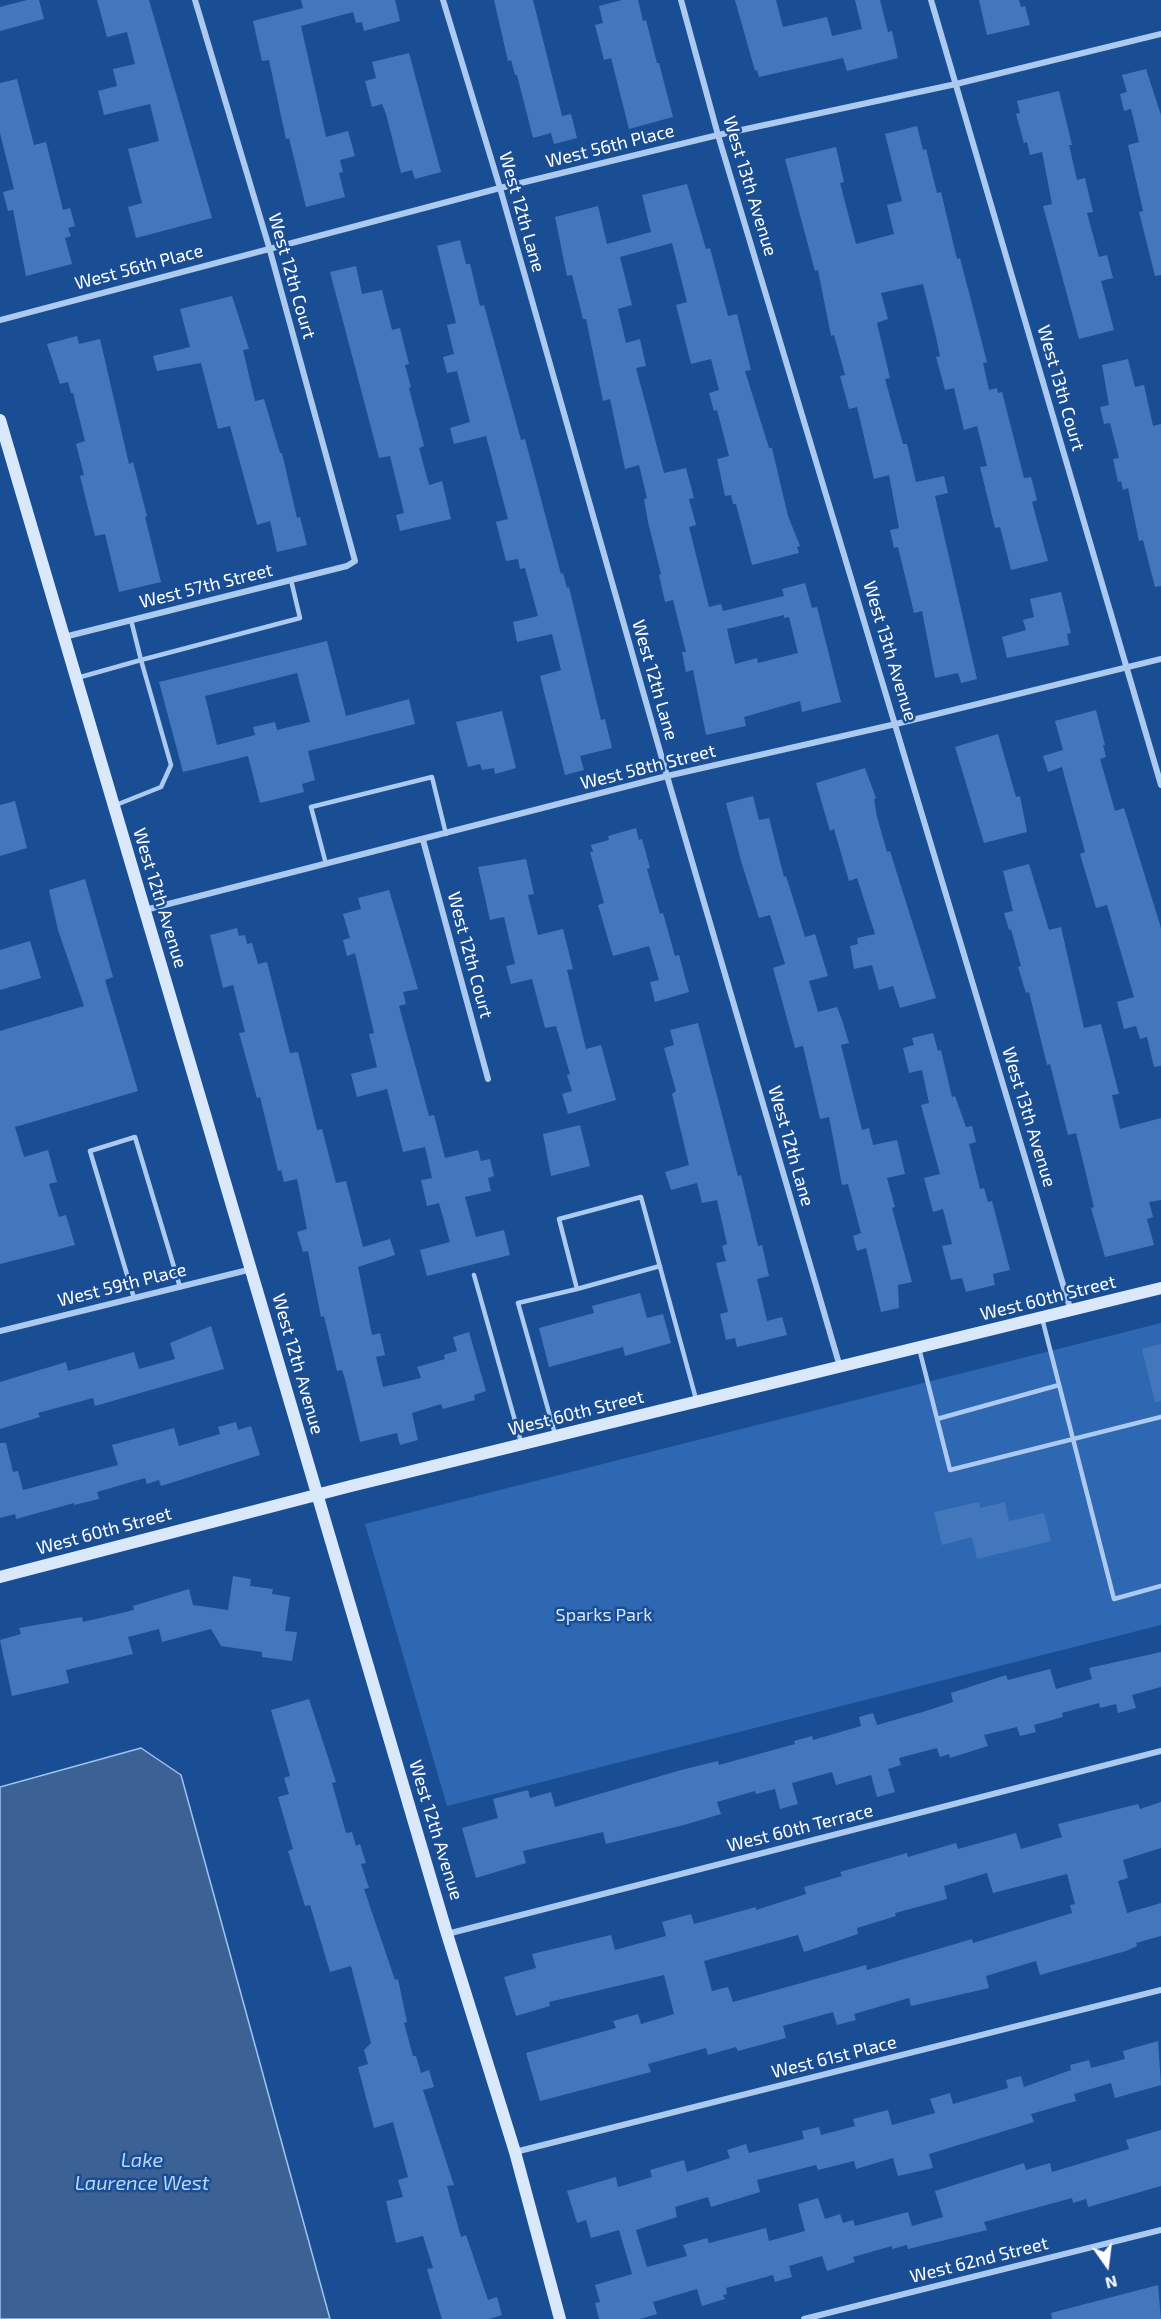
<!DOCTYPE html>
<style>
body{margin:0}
#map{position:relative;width:1161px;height:2319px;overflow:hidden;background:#1a4e94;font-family:"Exo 2",sans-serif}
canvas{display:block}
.north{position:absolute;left:1077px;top:2235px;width:60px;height:60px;-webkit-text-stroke:4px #1a4e94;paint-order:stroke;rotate:166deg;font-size:16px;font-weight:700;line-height:24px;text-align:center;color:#fff}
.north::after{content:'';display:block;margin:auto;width:21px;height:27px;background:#fff;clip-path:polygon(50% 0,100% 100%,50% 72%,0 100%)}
</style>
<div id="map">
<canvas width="1161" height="2319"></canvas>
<div class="north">N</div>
</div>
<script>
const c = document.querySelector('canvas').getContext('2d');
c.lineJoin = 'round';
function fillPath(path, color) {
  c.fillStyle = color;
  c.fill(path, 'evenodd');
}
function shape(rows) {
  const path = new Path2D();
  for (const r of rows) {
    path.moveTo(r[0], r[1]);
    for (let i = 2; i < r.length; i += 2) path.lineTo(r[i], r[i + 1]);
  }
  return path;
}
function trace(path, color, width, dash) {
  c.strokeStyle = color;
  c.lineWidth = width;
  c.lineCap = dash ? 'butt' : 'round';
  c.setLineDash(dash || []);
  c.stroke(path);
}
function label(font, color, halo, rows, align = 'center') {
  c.font = font + ' "Exo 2",sans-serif';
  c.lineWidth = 5;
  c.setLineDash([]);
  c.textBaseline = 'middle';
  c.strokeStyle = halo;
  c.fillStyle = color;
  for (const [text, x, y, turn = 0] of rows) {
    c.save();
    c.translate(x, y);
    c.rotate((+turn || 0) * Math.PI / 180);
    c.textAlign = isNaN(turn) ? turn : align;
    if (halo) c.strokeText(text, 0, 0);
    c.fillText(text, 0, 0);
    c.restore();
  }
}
const green = shape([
 [1161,1323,1161,1625,447,1806,365,1524]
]);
const water = shape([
 [141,1748,181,1775,330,2319,0,2319,0,1787,141,1748]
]);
const building = shape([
 [27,0,39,0,44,19,0,31,0,7],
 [97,0,149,0,212,218,136,238,128,207,142,203,128,149,159,141,150,104,104,115,98,91,117,86,113,69,135,64,127,32,107,37],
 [301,0,395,0,400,21,364,31,362,22,356,23,353,12,301,26,326,137,348,131,355,156,340,160,343,172,339,173,345,197,306,207,289,138,286,139,269,60,262,61,253,21,303,8],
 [494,0,533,0,562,116,571,114,577,138,554,144,551,133,533,138,517,75,515,75,511,60,508,61],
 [622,0,638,0,643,21,646,20,657,63,659,63,673,117,629,129,611,58,604,60,595,25,603,23,599,6],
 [735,0,776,0,783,27,827,17,832,36,862,29,855,0,880,0,888,32,892,31,898,58,847,71,843,58,759,77,757,70,755,71],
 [979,0,1019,0,1021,7,1025,6,1030,25,987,35],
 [409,53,441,172,415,179,412,170,401,173,386,114,382,104,372,107,365,81,376,78,372,62],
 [1146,69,1161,115,1161,275,1155,276,1139,212,1143,211,1128,145,1139,142,1131,109,1124,111,1120,94,1127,92,1122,75],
 [17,79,34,145,46,142,63,210,70,208,75,226,68,228,71,236,65,238,72,264,26,276,13,210,8,211,3,192,14,189,0,133,0,83],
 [1059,91,1072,145,1069,145,1077,180,1085,178,1093,212,1087,213,1099,257,1107,255,1113,278,1101,281,1114,330,1079,339,1043,206,1052,204,1042,152,1030,155,1027,142,1024,143,1016,114,1020,113,1017,101],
 [917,126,923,150,926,149,937,193,941,192,957,259,960,258,987,362,983,363,989,390,997,388,998,393,1002,392,1024,478,1031,477,1037,500,1032,502,1048,561,1011,570,1000,527,995,528,980,467,987,466,977,426,964,430,954,388,945,390,936,357,940,356,936,337,923,284,881,293,888,319,877,323,890,378,885,379,903,444,907,444,916,482,944,476,948,493,935,496,977,679,961,683,958,673,935,678,922,611,914,613,898,547,894,548,890,530,899,528,889,475,874,479,857,407,849,409,840,376,845,375,834,335,831,336,818,270,815,271,785,159,836,147,844,182,840,183,856,244,894,234,887,205,902,201,885,134],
 [687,184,706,249,710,248,728,316,737,314,751,370,745,371,769,448,772,448,788,516,800,546,797,547,799,553,752,565,736,504,733,504,731,495,725,496,717,459,729,456,717,410,714,411,709,393,719,390,711,359,691,364,676,305,687,302,672,243,620,257,632,305,618,309,626,343,640,339,646,366,636,368,664,473,686,468,694,498,689,499,696,525,689,527,709,607,721,604,723,611,784,596,782,589,805,583,812,608,817,607,841,702,802,712,800,701,744,717,746,726,706,735,693,670,686,672,682,652,686,652,673,600,665,602,659,575,661,574,648,522,644,499,647,498,639,465,625,469,610,399,603,401,586,319,583,319,572,275,567,276,555,217,598,206,607,244,651,232,642,195],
 [784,615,784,618,789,617,798,653,758,663,757,658,735,664,727,629],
 [460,240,466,264,470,264,480,306,484,305,521,440,525,439,561,574,563,573,567,588,569,587,601,720,605,719,612,748,580,756,584,770,565,775,540,676,561,670,552,634,517,642,513,622,538,616,525,568,520,569,518,559,506,561,496,522,508,519,486,436,454,444,450,428,470,422,457,371,447,373,443,357,454,354,447,325,456,323,437,246],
 [356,266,362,294,382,290,392,330,400,328,409,364,405,365,411,387,409,388,424,446,419,448,429,485,442,481,451,519,400,531,396,515,404,513,390,456,379,458,330,272],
 [232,296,249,349,243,350,255,401,264,399,280,453,282,453,297,518,300,517,307,545,277,552,270,521,257,525,230,426,218,429,201,363,157,371,153,356,190,347,180,309],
 [77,336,79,344,100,339,129,464,133,462,147,516,145,517,161,582,119,592,105,534,95,536,80,476,84,475,76,444,85,441,73,393,71,393,68,382,60,384,47,344],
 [1128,359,1135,387,1144,385,1153,426,1161,424,1161,586,1155,587,1143,540,1139,541,1128,488,1123,490,1121,481,1118,482,1113,459,1119,458,1110,423,1104,424,1100,407,1109,405,1102,365],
 [1061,592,1071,633,1067,634,1069,645,1007,658,1002,637,1026,630,1023,620,1034,617,1030,599],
 [327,641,346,716,409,699,415,724,308,751,315,780,302,784,304,792,260,803,248,756,183,772,159,682],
 [297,673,310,722,277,730,275,722,253,727,255,735,217,745,205,696],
 [1096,710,1105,745,1103,745,1106,757,1100,759,1115,811,1124,808,1161,928,1161,1066,1154,1067,1147,1037,1140,1039,1136,1026,1124,1029,1117,1002,1134,997,1107,905,1096,908,1080,854,1085,852,1062,767,1048,772,1043,756,1063,750,1055,721],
 [502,711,516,768,495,774,494,768,482,770,480,764,468,767,456,722],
 [998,734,1016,797,1020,796,1027,832,984,843,955,747],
 [865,768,876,798,874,799,877,817,887,852,890,851,936,998,900,1008,893,986,879,990,872,965,854,969,850,946,858,944,857,938,875,934,857,878,849,881,834,829,830,831,816,783],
 [753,796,759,820,769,818,784,877,786,876,805,937,815,934,828,976,809,981,818,1012,837,1007,842,1020,849,1043,841,1045,862,1130,869,1128,873,1145,897,1140,905,1174,887,1178,895,1207,892,1208,912,1282,898,1285,899,1308,881,1312,866,1248,857,1251,853,1236,861,1233,848,1184,842,1185,829,1117,820,1119,803,1046,795,1048,773,968,785,964,770,915,759,918,741,861,726,803],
 [15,801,27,848,0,856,0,805],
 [636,828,639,840,642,839,650,868,647,869,660,914,663,913,675,956,679,955,689,992,655,1002,650,982,659,980,649,946,613,956,598,905,604,903,590,852,593,852,591,845,609,840,608,836],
 [526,859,534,894,528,895,538,935,563,929,573,969,567,970,586,1049,601,1045,616,1100,568,1114,562,1094,572,1091,567,1075,570,1074,556,1026,545,1028,532,979,511,984,506,966,515,964,504,917,490,920,478,867],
 [1029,864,1049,930,1061,927,1084,1028,1101,1024,1119,1094,1112,1095,1120,1129,1161,1118,1161,1200,1149,1202,1153,1217,1147,1219,1154,1245,1105,1257,1091,1208,1094,1207,1076,1133,1068,1135,1050,1064,1047,1065,1029,992,1026,993,1018,967,1021,966,1011,929,1009,930,1004,913,1013,911,1003,871],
 [85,879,113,977,105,980,138,1091,15,1127,24,1157,48,1150,57,1182,49,1184,59,1217,66,1215,75,1245,0,1264,0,1031,84,1006,58,930,49,890],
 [389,890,418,989,403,992,406,1004,399,1006,429,1116,434,1115,445,1158,478,1150,481,1161,490,1159,494,1176,488,1178,491,1191,465,1197,476,1237,504,1230,510,1255,427,1276,420,1250,450,1242,439,1203,427,1206,421,1180,432,1178,425,1147,403,1152,387,1089,357,1097,351,1074,377,1067,369,1034,374,1033,355,953,347,956,343,940,350,938,343,914,361,909,358,898],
 [237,928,239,936,245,935,247,944,252,943,258,964,267,962,290,1053,298,1052,317,1130,322,1129,336,1183,346,1181,363,1247,390,1239,395,1255,358,1267,372,1335,380,1333,385,1355,376,1357,383,1387,421,1378,417,1367,445,1359,444,1355,457,1351,453,1337,469,1332,486,1391,474,1395,475,1400,443,1409,441,1404,412,1413,418,1440,400,1445,397,1433,360,1442,345,1379,342,1370,337,1371,324,1316,321,1317,308,1251,303,1252,297,1232,307,1229,297,1179,284,1182,281,1170,278,1171,260,1097,257,1098,239,1033,245,1032,233,985,223,988,210,935],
 [30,941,41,978,0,990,0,950],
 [698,1023,738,1176,741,1175,758,1246,762,1245,769,1276,757,1279,767,1321,782,1317,787,1335,737,1347,735,1338,726,1340,720,1314,728,1312,716,1263,726,1261,722,1246,727,1244,717,1200,702,1203,697,1183,671,1190,665,1172,689,1165,672,1094,676,1091,664,1048,674,1045,670,1030],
 [933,1033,938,1051,941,1050,952,1097,955,1096,966,1127,972,1126,976,1142,969,1144,980,1189,984,1188,988,1202,992,1201,1010,1270,993,1274,995,1285,966,1292,962,1278,951,1280,942,1246,952,1244,943,1209,933,1212,924,1178,940,1174,921,1105,929,1103,922,1070,909,1073,903,1048,914,1045,912,1038],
 [580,1125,590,1166,551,1176,543,1134],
 [640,1293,647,1318,663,1314,671,1343,625,1356,623,1347,549,1367,539,1328,594,1313,592,1306],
 [211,1326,224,1369,95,1406,93,1398,38,1413,40,1417,0,1429,0,1382,66,1362,68,1371,134,1352,139,1369,175,1359,170,1343],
 [1161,1344,1161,1401,1155,1402,1142,1349],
 [236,1422,238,1430,251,1426,260,1455,161,1486,159,1480,147,1484,145,1478,97,1492,99,1499,74,1505,74,1503,16,1519,15,1514,0,1518,0,1443,6,1443,13,1472,18,1471,23,1490,118,1465,112,1445,174,1428,179,1446,220,1434,218,1427],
 [979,1502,980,1508,1005,1502,1009,1521,1044,1513,1051,1541,977,1559,972,1537,942,1545,934,1512],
 [233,1576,251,1579,250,1586,273,1589,272,1594,290,1597,285,1631,297,1632,292,1661,262,1657,262,1652,221,1646,211,1629,162,1642,159,1629,128,1637,133,1654,66,1670,69,1683,12,1696,0,1640,21,1634,19,1628,82,1617,83,1622,134,1610,133,1606,189,1589,193,1605,228,1610],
 [1161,1652,1161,1687,1132,1695,1136,1708,1118,1713,1116,1704,1100,1708,1099,1703,1062,1713,1063,1717,1034,1725,1036,1732,1020,1736,1017,1727,984,1735,988,1746,950,1758,949,1754,940,1757,937,1748,899,1758,901,1765,888,1769,895,1792,877,1797,871,1775,836,1785,832,1772,792,1783,798,1804,780,1809,775,1789,756,1794,755,1791,717,1802,721,1814,684,1825,606,1844,603,1832,523,1851,526,1863,476,1878,462,1828,498,1818,493,1799,528,1790,530,1798,551,1792,555,1807,681,1770,718,1761,719,1765,795,1744,794,1741,812,1736,813,1740,861,1726,859,1717,873,1713,877,1725,926,1711,953,1702,951,1693,1006,1675,1008,1680,1050,1669,1056,1689,1092,1679,1089,1668],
 [309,1699,336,1782,332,1783,346,1833,352,1832,356,1846,360,1844,366,1863,361,1864,369,1888,364,1889,395,1980,398,1979,407,2022,404,2023,413,2056,416,2056,421,2073,429,2070,434,2087,423,2090,454,2185,447,2186,461,2237,466,2235,488,2300,497,2297,502,2315,489,2319,442,2319,427,2269,433,2268,423,2236,396,2243,386,2201,403,2197,398,2180,408,2177,393,2122,374,2128,358,2067,368,2064,364,2050,371,2043,351,1966,330,1972,310,1905,305,1906,288,1851,293,1849,278,1797,289,1794,284,1778,290,1776,271,1710],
 [1161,1802,1161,1848,1123,1860,1128,1878,1118,1881,1127,1913,1161,1903,1161,1936,1136,1943,1137,1946,1126,1951,1040,1975,1036,1961,986,1976,989,1988,911,2006,909,1998,854,2014,856,2020,837,2025,833,2012,783,2026,786,2038,738,2051,736,2047,708,2055,706,2048,648,2064,651,2072,540,2101,526,2053,616,2028,613,2021,638,2014,641,2024,674,2014,664,1975,549,2002,550,2006,516,2016,504,1977,536,1968,532,1954,611,1935,615,1950,666,1936,662,1922,691,1914,694,1924,756,1907,756,1910,806,1894,804,1887,842,1876,840,1872,907,1853,908,1857,956,1843,958,1849,1016,1833,1021,1849,1062,1837,1058,1824,1138,1804,1140,1809],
 [987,1873,993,1893,1067,1874,1075,1904,1070,1905,1072,1913,973,1943,972,1939,867,1970,866,1965,733,2002,728,1987,712,1991,704,1961,798,1935,804,1952,858,1934,857,1928,896,1916,895,1913,947,1899,944,1886],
 [1158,2041,1161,2085,1115,2098,1111,2083,1074,2094,1076,2101,1031,2114,1034,2122,929,2154,933,2168,898,2176,893,2158,856,2169,854,2161,818,2170,816,2165,757,2180,760,2192,711,2207,708,2197,675,2207,677,2217,636,2230,647,2267,687,2256,683,2245,707,2238,709,2243,766,2228,769,2241,805,2231,798,2204,818,2198,825,2219,840,2214,843,2223,853,2220,855,2226,908,2212,912,2226,943,2217,935,2191,1024,2163,1026,2170,1050,2163,1052,2172,1129,2149,1126,2140,1161,2130,1161,2186,1088,2207,1086,2199,1073,2203,1072,2198,984,2222,987,2230,908,2249,907,2245,892,2249,892,2246,853,2257,855,2262,827,2271,822,2256,789,2266,792,2277,775,2282,773,2275,726,2288,727,2294,723,2295,725,2299,702,2306,697,2289,653,2302,657,2314,640,2319,599,2319,595,2303,600,2302,595,2285,632,2274,619,2230,591,2238,586,2220,577,2223,567,2191,616,2177,618,2187,652,2177,650,2170,684,2160,687,2172,730,2158,727,2150,746,2144,749,2153,804,2139,802,2131,819,2127,821,2135,855,2126,853,2119,888,2110,892,2125,935,2113,930,2099,950,2093,953,2104,1008,2088,1006,2080,1021,2076,1024,2087,1071,2070,1070,2065,1089,2060,1091,2068,1125,2059,1123,2051],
 [1158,2285,1161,2319,1052,2319,1051,2313]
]);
const lane = shape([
 [131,620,141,660,300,618,291,580],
 [77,678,141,660,171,765,161,787,116,805],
 [326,864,311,807,432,777,446,834],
 [474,1275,521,1442],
 [577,1289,660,1266],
 [134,1298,90,1151,135,1137,180,1287],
 [1042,1318,1114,1599,1161,1586],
 [919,1348,950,1470,1161,1417],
 [937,1419,1059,1385],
 [555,1434,518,1303,577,1289,559,1219,641,1197,696,1399]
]);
const street = shape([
 [443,0,500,188,667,776,840,1367],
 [681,0,718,135,1071,1311],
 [931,0,1161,785],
 [0,320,500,188,718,135,956,84,1161,34],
 [64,637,347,566,355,561,269,247,195,0],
 [423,840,488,1079],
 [145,910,667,776,896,724,1161,659],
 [0,1331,252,1269],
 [447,1934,1161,1751],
 [515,2152,1161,1990],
 [804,2319,1161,2230]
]);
const secondary = shape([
 [0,420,447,1934,515,2152,560,2319],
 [0,1577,351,1486,1161,1288]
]);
const streetNames = [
 ["West 56th Place",610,146,-14],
 ["West 13th Avenue",750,186,73],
 ["West 12th Lane",522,212,74],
 ["West 56th Place",139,267,-15],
 ["West 12th Court",292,276,74],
 ["West 13th Court",1061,388,74],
 ["West 57th Street",206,586,-14],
 ["West 13th Avenue",890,651,73],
 ["West 12th Lane",655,680,74],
 ["West 58th Street",648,767,-14],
 ["West 12th Avenue",160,898,73],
 ["West 12th Court",470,955,75],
 ["West 13th Avenue",1029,1117,73],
 ["West 12th Lane",791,1146,74],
 ["West 59th Place",122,1285,-14],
 ["West 60th Street",1048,1298,-14],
 ["West 12th Avenue",298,1364,74],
 ["West 60th Street",576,1413,-14],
 ["West 60th Street",104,1531,-15],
 ["West 60th Terrace",800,1828,-14],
 ["West 12th Avenue",436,1830,73],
 ["West 61st Place",834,2057,-14],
 ["West 62nd Street",979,2260,-14]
];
const parkNames = [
 ["Sparks Park",604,1615]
];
const waterNames = [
 ["Lake",142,2160],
 ["Laurence West",142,2183]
];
fillPath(green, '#2e67b2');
fillPath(water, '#3c6194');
trace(water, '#9fc4f2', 1.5);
fillPath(building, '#4377bb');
trace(lane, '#accaf0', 4.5);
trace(street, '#accaf0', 6);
trace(secondary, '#dae8fb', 12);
label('18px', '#fff', '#1a4e94', streetNames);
label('18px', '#d3e4fb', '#1a4e94', parkNames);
label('italic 20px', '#b8d4f6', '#1a4e94', waterNames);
</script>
